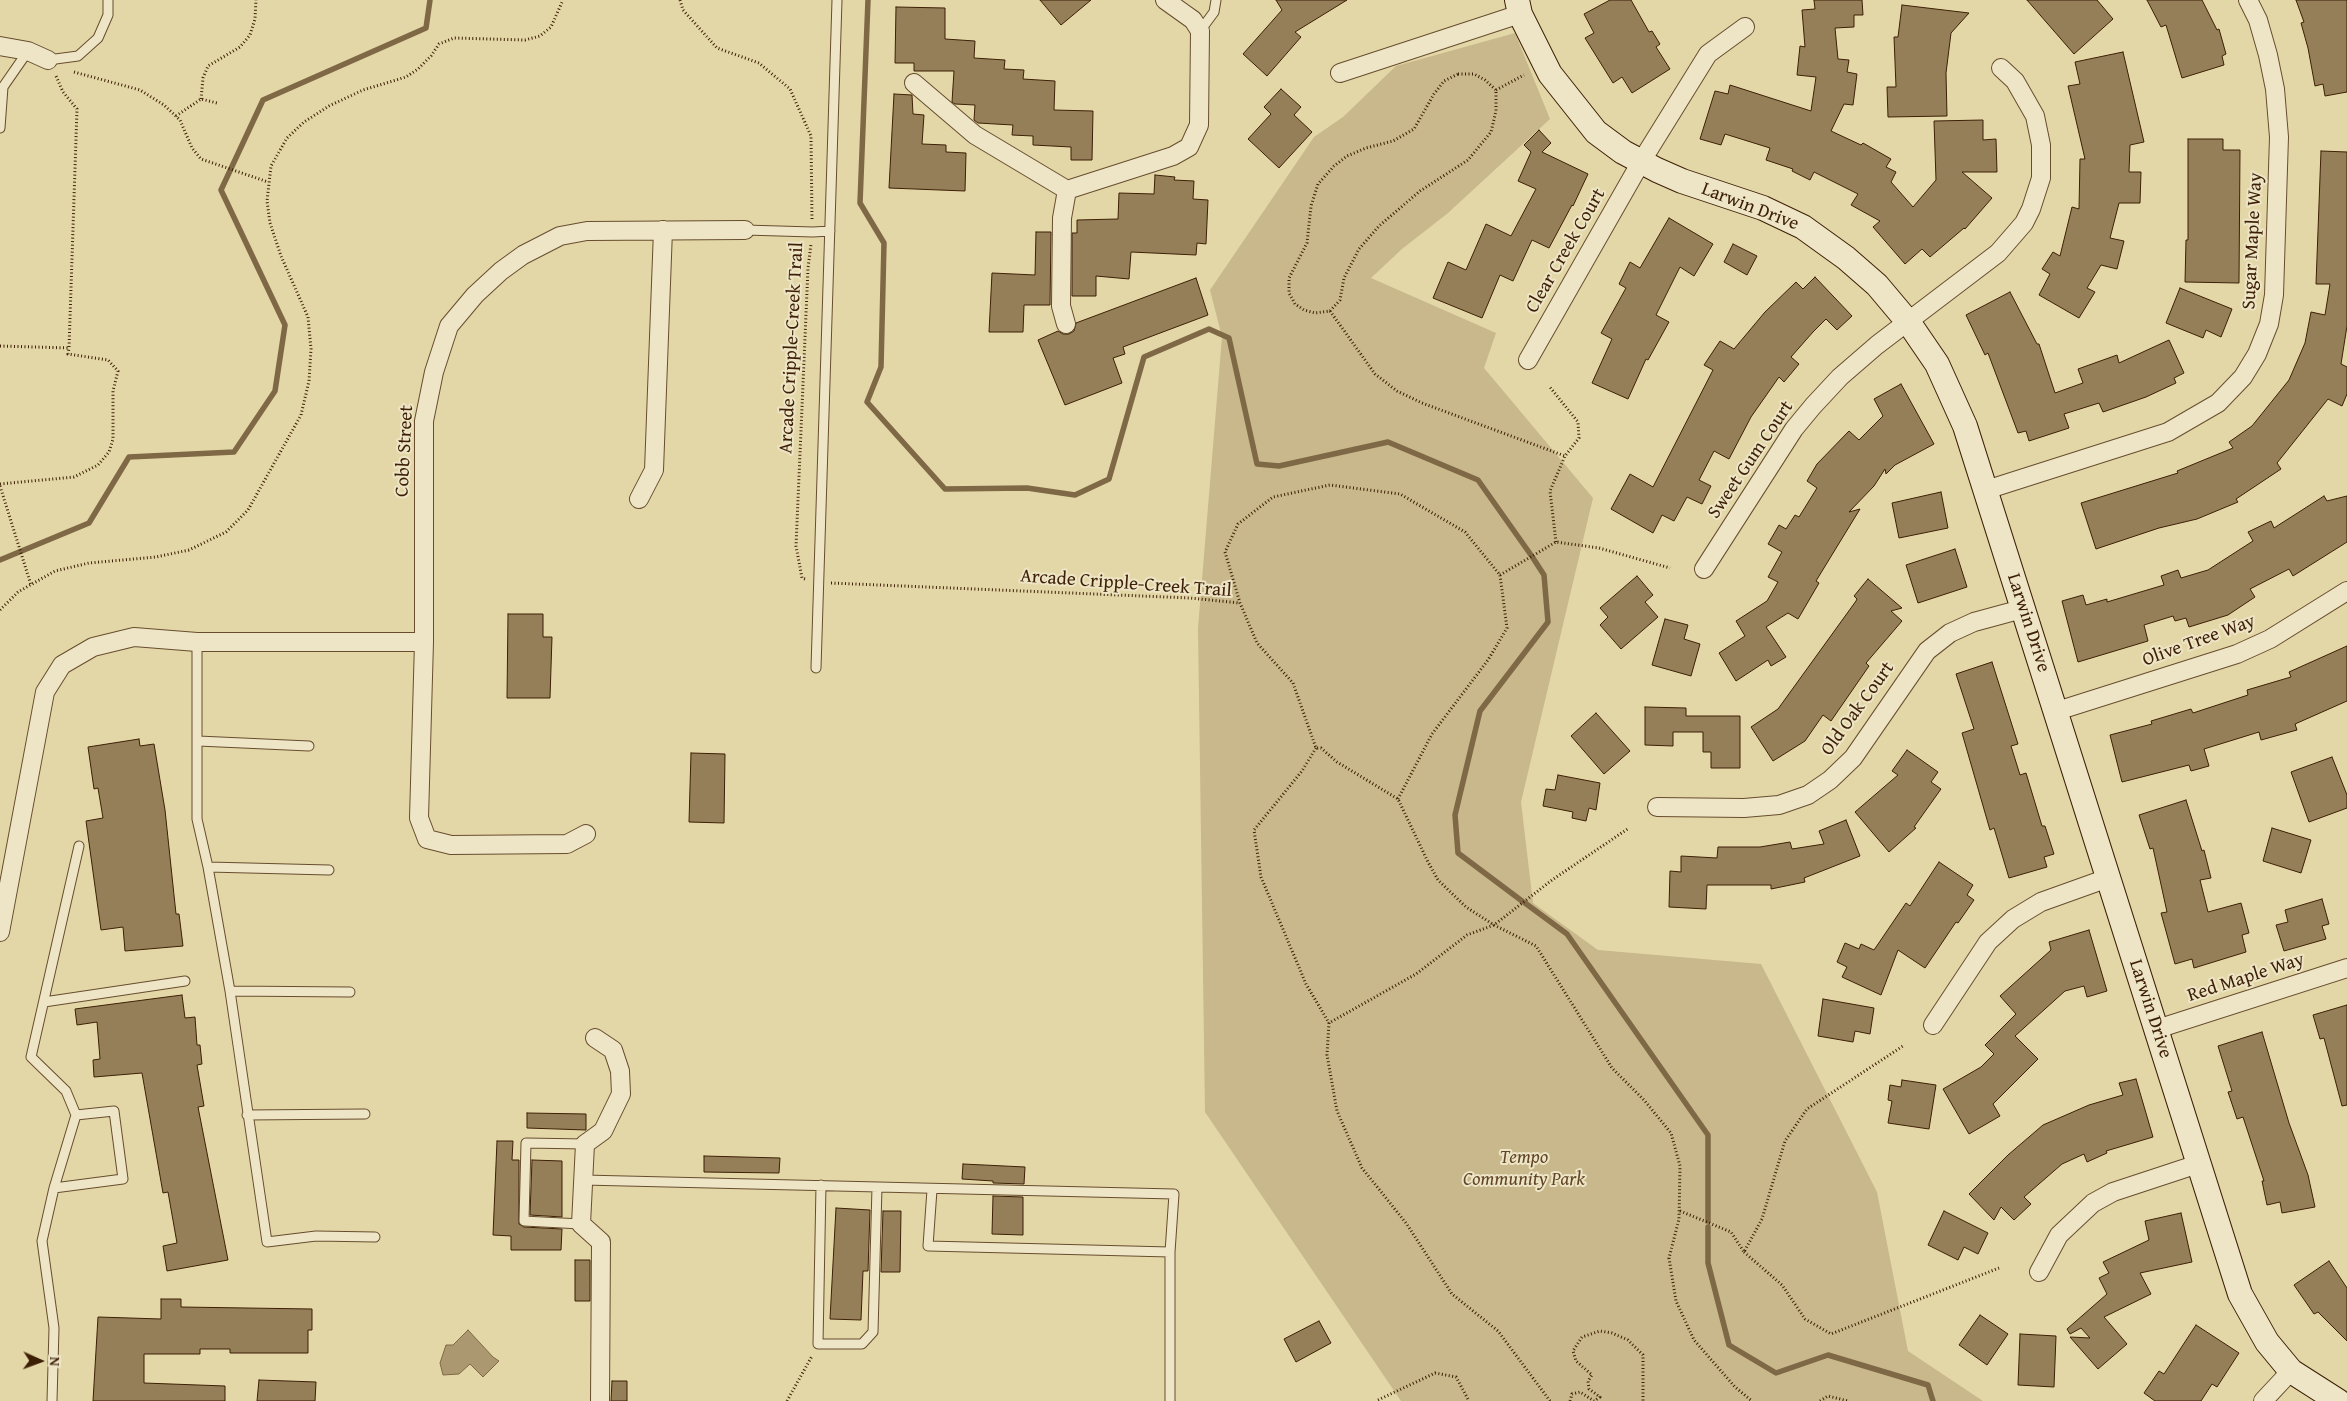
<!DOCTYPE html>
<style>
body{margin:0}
#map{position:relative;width:2347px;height:1401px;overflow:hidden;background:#e4d7a7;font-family:"Gentium Book Plus",serif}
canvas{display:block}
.north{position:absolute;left:15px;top:1336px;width:50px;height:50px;-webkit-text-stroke:4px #ede5c6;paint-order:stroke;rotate:92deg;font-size:14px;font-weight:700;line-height:20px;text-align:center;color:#3d1f05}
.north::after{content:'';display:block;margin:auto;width:18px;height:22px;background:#3d1f05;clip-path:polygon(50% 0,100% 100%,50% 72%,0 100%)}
</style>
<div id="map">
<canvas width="2347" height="1401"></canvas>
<div class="north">N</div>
</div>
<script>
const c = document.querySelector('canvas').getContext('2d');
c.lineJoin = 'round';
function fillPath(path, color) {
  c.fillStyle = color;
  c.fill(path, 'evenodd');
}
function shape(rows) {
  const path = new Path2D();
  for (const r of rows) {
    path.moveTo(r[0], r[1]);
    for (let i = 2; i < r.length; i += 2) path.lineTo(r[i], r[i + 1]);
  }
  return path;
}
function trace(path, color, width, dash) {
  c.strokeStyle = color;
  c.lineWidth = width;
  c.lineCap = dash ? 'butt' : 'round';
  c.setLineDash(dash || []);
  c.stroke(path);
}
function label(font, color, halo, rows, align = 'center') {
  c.font = font + ' "Gentium Book Plus",serif';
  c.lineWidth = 4;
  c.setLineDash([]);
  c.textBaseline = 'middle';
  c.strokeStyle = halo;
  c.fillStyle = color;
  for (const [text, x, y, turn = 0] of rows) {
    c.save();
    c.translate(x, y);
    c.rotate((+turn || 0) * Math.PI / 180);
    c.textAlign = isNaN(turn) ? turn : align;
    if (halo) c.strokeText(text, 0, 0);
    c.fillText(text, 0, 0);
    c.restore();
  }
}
const green = shape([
 [1515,33,1550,119,1448,213,1402,249,1371,278,1496,333,1484,368,1593,498,1521,802,1533,903,1598,950,1761,964,1877,1192,1908,1351,1983,1401,1401,1401,1205,1112,1198,628,1222,337,1210,290,1314,137,1343,117,1396,66]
]);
const water = shape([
 [468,1330,493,1357,499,1361,483,1377,470,1364,459,1374,443,1375,440,1363,446,1345,453,1345,468,1330]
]);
const stream = shape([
 [868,0,860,203,884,243,881,367,867,402,945,489,1027,488,1075,495,1109,479,1144,357,1209,329,1229,338,1257,464,1279,466,1388,442,1478,480,1531,555],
 [0,560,89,523,129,457,234,452,275,391,285,325,221,190,263,100,426,28,430,0],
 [1522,901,1458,853,1455,815,1480,711,1548,622,1544,575,1533,558],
 [1525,903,1567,934,1708,1135,1708,1221],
 [1708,1227,1708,1263,1729,1345,1776,1373,1828,1355,1928,1385,1933,1401]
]);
const building = shape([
 [1040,0,1091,0,1061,25,1040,0],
 [1276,0,1347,0,1295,32,1301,37,1267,76,1243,54,1282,10,1276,0],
 [1610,0,1631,0,1649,32,1652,31,1660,44,1656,47,1670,69,1632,93,1622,77,1613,83,1585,38,1594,33,1584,14,1610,0],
 [1814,0,1862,0,1863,15,1854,15,1854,27,1835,28,1838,59,1849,60,1847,72,1857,74,1853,105,1844,104,1831,131,1861,145,1863,143,1891,159,1886,167,1896,172,1891,182,1913,207,1936,180,1934,121,1983,120,1983,140,1996,139,1997,172,1962,172,1992,198,1965,229,1964,228,1930,257,1922,249,1905,264,1873,227,1880,221,1851,205,1858,194,1814,172,1810,180,1792,171,1793,169,1766,160,1770,148,1725,134,1721,145,1700,139,1715,91,1728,94,1730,85,1811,111,1816,77,1797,75,1800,46,1805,47,1802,10,1815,9,1814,0],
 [2027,0,2097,0,2113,19,2074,54,2027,0],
 [2147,0,2202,0,2217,30,2219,29,2226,54,2222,56,2224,65,2182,78,2166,25,2161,27,2147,0],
 [2296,0,2347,0,2347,92,2325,96,2323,84,2315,86,2308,48,2301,23,2304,22,2296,0],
 [1902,5,1969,13,1951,33,1946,73,1947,116,1888,117,1887,87,1896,87,1894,37,1898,37,1902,5],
 [896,7,945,8,945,39,975,41,974,58,1005,60,1004,69,1024,70,1023,79,1055,81,1054,110,1093,111,1092,160,1071,160,1071,147,1033,145,1033,136,1012,135,1013,125,978,123,974,120,975,105,955,104,952,102,954,71,914,71,914,63,895,63,896,7],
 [2123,52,2144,142,2130,145,2129,172,2141,172,2140,203,2119,203,2110,238,2124,241,2117,269,2101,265,2087,288,2095,292,2079,318,2039,295,2050,274,2042,269,2053,252,2060,256,2072,207,2079,209,2080,159,2085,159,2068,86,2080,84,2075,62,2123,52],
 [1281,89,1301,107,1294,115,1312,132,1279,168,1248,139,1271,114,1264,107,1281,89],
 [894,94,912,95,913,114,924,115,922,144,946,145,946,152,966,153,965,191,889,188,894,94],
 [1539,130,1551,143,1542,152,1588,174,1573,206,1572,205,1549,248,1532,240,1513,281,1500,275,1482,318,1433,298,1448,262,1466,270,1486,224,1511,236,1536,189,1518,181,1531,152,1524,145,1539,130],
 [2188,139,2223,139,2223,150,2240,150,2239,283,2185,282,2186,240,2188,240,2188,139],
 [2321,151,2347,152,2347,326,2341,364,2347,367,2347,394,2342,406,2328,399,2277,463,2281,469,2236,499,2238,502,2197,519,2159,528,2096,549,2081,503,2178,473,2177,471,2233,448,2229,442,2252,426,2289,380,2305,343,2311,312,2325,315,2330,284,2316,284,2321,151],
 [1155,175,1175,177,1174,180,1194,181,1193,199,1208,200,1206,244,1197,243,1196,255,1131,252,1129,279,1096,276,1096,296,1072,296,1072,233,1077,233,1077,220,1118,219,1119,193,1154,194,1155,175],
 [1669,218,1713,244,1694,276,1680,267,1656,315,1669,322,1648,360,1646,359,1628,399,1592,383,1612,339,1601,333,1626,288,1619,284,1630,262,1640,268,1669,218],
 [1036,232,1051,232,1050,305,1024,305,1023,332,989,332,992,273,1035,275,1036,232],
 [1733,244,1757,256,1747,275,1724,262,1733,244],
 [1815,277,1852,316,1837,330,1826,319,1813,332,1791,357,1799,364,1784,382,1779,377,1751,417,1729,459,1714,451,1699,480,1711,486,1702,504,1687,497,1674,521,1662,515,1653,533,1611,509,1630,474,1653,487,1713,370,1704,365,1720,341,1734,349,1765,312,1796,282,1803,289,1815,277],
 [1196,278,1208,315,1123,347,1125,354,1113,358,1122,383,1065,405,1038,340,1058,331,1063,334,1069,334,1074,331,1076,323,1196,278],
 [2180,288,2232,309,2221,337,2206,330,2203,338,2166,323,2180,288],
 [2010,292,2037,344,2039,344,2055,393,2083,383,2078,369,2117,355,2119,363,2169,340,2184,373,2174,378,2176,383,2146,397,2103,412,2099,403,2064,414,2069,428,2029,441,2026,431,2018,433,1988,353,1985,355,1966,315,2010,292],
 [1901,384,1934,444,1895,465,1886,474,1885,469,1874,486,1849,512,1860,509,1816,581,1819,583,1798,619,1788,613,1766,627,1786,657,1771,666,1768,660,1736,681,1719,653,1745,636,1736,621,1767,601,1778,582,1768,577,1782,552,1768,544,1779,525,1786,529,1795,515,1799,517,1817,488,1807,481,1817,464,1849,431,1859,440,1883,416,1874,399,1901,384],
 [1941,492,1948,528,1899,538,1892,503,1941,492],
 [2324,496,2327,501,2347,496,2347,542,2293,576,2289,569,2250,589,2255,597,2228,615,2189,627,2186,618,2175,621,2173,616,2144,625,2148,641,2078,662,2062,601,2083,595,2086,605,2107,599,2107,602,2164,585,2161,576,2178,570,2181,578,2208,570,2253,541,2248,532,2271,521,2274,528,2324,496],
 [1955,549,1967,587,1918,603,1906,565,1955,549],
 [1637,576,1653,595,1645,602,1658,617,1621,649,1600,625,1608,617,1600,608,1637,576],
 [1868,579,1902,608,1891,611,1902,621,1866,663,1869,666,1831,721,1823,715,1805,741,1773,761,1751,727,1778,709,1856,601,1857,599,1854,596,1868,579],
 [508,614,543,614,543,637,552,637,550,698,507,698,508,614],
 [1665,619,1688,625,1684,639,1700,644,1691,676,1652,665,1665,619],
 [2347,646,2347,701,2295,724,2297,730,2261,740,2259,732,2204,749,2209,766,2191,771,2189,765,2122,782,2110,735,2152,724,2151,721,2191,709,2193,713,2248,695,2247,690,2291,677,2289,672,2347,646],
 [1992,662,2018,744,2011,746,2020,775,2026,773,2042,826,2045,826,2054,854,2044,857,2047,867,2009,878,1994,828,1990,830,1962,733,1974,729,1956,674,1992,662],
 [1645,707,1686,708,1686,716,1740,716,1740,768,1711,768,1711,752,1703,752,1703,732,1673,732,1673,746,1645,745,1645,707],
 [1596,713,1630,751,1604,774,1571,736,1596,713],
 [139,739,140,746,154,744,165,810,176,914,179,914,183,946,125,951,123,927,101,930,86,821,103,818,98,788,94,789,88,747,139,739],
 [1907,750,1938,772,1931,782,1941,789,1914,827,1916,828,1889,852,1855,812,1898,775,1892,771,1907,750],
 [691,753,725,754,724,823,689,822,691,753],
 [2332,757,2347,795,2347,808,2309,822,2291,772,2332,757],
 [1558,775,1600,783,1596,810,1589,808,1586,821,1572,818,1573,812,1543,806,1546,789,1555,790,1558,775],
 [2186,800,2202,851,2204,850,2211,878,2200,880,2208,912,2241,903,2249,933,2242,935,2246,952,2194,968,2192,959,2175,964,2161,913,2167,912,2153,848,2150,849,2139,815,2186,800],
 [1846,820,1860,856,1804,878,1805,882,1771,889,1771,885,1707,885,1706,909,1669,907,1670,871,1681,872,1681,856,1717,858,1718,847,1760,847,1790,842,1792,849,1824,844,1819,831,1846,820],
 [2272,828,2311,840,2301,873,2263,861,2272,828],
 [1939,862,1973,885,1967,895,1974,900,1958,923,1956,922,1925,968,1898,950,1881,995,1842,977,1847,967,1837,962,1845,943,1859,949,1861,944,1874,950,1906,903,1910,906,1939,862],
 [2322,899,2329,924,2322,926,2326,939,2284,951,2276,925,2288,922,2285,910,2322,899],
 [2089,930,2107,991,2087,997,2084,986,2065,991,2015,1036,2038,1059,1993,1104,2000,1116,1969,1134,1943,1089,1981,1067,1994,1054,1985,1045,2016,1014,2000,996,2051,950,2049,942,2089,930],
 [182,995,185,1018,195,1017,197,1045,200,1045,202,1064,197,1065,204,1106,198,1107,228,1260,167,1271,163,1246,177,1243,168,1192,163,1193,142,1073,94,1077,93,1060,100,1059,97,1022,77,1025,75,1009,182,995],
 [1823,999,1874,1008,1870,1034,1855,1031,1853,1042,1818,1036,1823,999],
 [2347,1005,2347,1105,2342,1106,2324,1038,2320,1039,2313,1015,2347,1005],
 [2262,1032,2289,1123,2308,1175,2315,1207,2282,1213,2280,1202,2267,1205,2262,1181,2264,1181,2243,1117,2237,1119,2228,1092,2232,1091,2218,1046,2262,1032],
 [2136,1079,2153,1137,2106,1151,2107,1153,2087,1162,2084,1154,2062,1164,2024,1197,2031,1204,2014,1220,2001,1207,1994,1220,1969,1194,2008,1155,2043,1125,2089,1105,2123,1095,2119,1083,2136,1079],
 [1902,1080,1936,1085,1929,1129,1888,1123,1892,1101,1888,1100,1890,1085,1901,1087,1902,1080],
 [527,1113,586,1114,586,1130,527,1128,527,1113],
 [497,1141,513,1141,512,1160,519,1160,519,1224,524,1227,562,1229,561,1250,511,1250,511,1236,493,1235,497,1141],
 [704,1156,780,1158,779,1173,704,1172,704,1156],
 [532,1160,562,1161,562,1217,530,1215,532,1160],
 [963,1164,1025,1167,1024,1184,993,1183,993,1181,962,1179,963,1164],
 [993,1196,1023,1197,1023,1235,992,1234,993,1196],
 [836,1208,870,1210,868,1271,863,1271,861,1320,830,1319,836,1208],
 [883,1211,901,1211,900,1272,881,1272,883,1211],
 [1944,1211,1988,1233,1978,1254,1964,1247,1958,1260,1928,1245,1944,1211],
 [2181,1213,2192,1262,2140,1273,2151,1294,2104,1317,2127,1344,2098,1369,2070,1337,2090,1338,2081,1328,2070,1334,2067,1329,2107,1294,2099,1278,2109,1273,2103,1262,2149,1240,2145,1221,2181,1213],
 [575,1260,590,1260,590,1301,575,1301,575,1260],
 [2329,1261,2347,1288,2347,1341,2318,1312,2314,1314,2294,1285,2329,1261],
 [161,1299,181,1299,181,1307,312,1309,312,1330,308,1330,308,1353,230,1353,230,1349,200,1349,200,1354,144,1354,144,1383,225,1386,225,1401,93,1401,98,1317,161,1319,161,1299],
 [1980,1315,2008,1334,1987,1365,1959,1345,1980,1315],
 [1319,1321,1331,1343,1296,1362,1284,1339,1319,1321],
 [2196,1325,2239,1353,2217,1387,2212,1384,2201,1401,2155,1401,2144,1393,2159,1371,2164,1374,2196,1325],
 [2020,1334,2056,1336,2054,1387,2018,1385,2020,1334],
 [259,1380,316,1382,315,1401,257,1401,259,1380],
 [612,1381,627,1381,627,1401,611,1401,612,1381]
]);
const path = shape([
 [680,0,683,10,717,48,759,63,790,89,811,136,812,220],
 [74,72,140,90,164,105,180,120,192,148,201,159,268,182],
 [1458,74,1474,74,1485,80,1496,90,1496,111,1491,132,1468,160,1420,191,1379,226,1359,249,1344,278,1340,300,1330,311,1315,313,1304,310,1295,304,1289,293,1289,278,1307,243,1311,206,1318,184,1334,166,1347,156,1366,148,1393,141,1414,129,1434,94,1444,81,1458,74],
 [1496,90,1524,75],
 [201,99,203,78,208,66,240,47,250,35,255,19,256,0],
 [176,116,201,99,217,103],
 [1330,311,1375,374,1397,391,1422,403,1565,456,1579,438,1578,422,1549,386],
 [0,346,69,348,77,109,63,92,56,76],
 [0,484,74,477,98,465,109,452,113,439,113,391,118,371,108,360,68,354,69,348],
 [0,486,31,585],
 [1556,542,1550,491,1565,456],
 [1500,575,1556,542,1599,548,1670,568],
 [805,579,802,578,796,546,808,268,811,244],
 [831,583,1190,598,1240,603],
 [0,610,18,592,55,571,89,563,156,557,189,550,226,532,248,510,301,415,309,381,311,349,308,317,281,256,270,223,267,201,271,166,287,138,304,122,329,106,363,90,406,77,418,69,431,56,439,44,454,38,525,40,540,36,551,27,563,0],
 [1316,748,1302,771,1254,830,1261,877,1306,984,1329,1023],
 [1398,799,1432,734,1488,660,1507,628,1500,575,1465,532,1400,494,1330,485,1273,497,1238,524,1225,552,1240,603,1257,643,1293,683,1316,748,1321,748,1337,762,1398,799,1428,862,1438,880,1466,907,1494,925,1536,946,1612,1068,1644,1100,1671,1133,1680,1166,1679,1219,1669,1258,1676,1301,1694,1340,1735,1387,1752,1401],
 [1680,1211,1731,1232,1744,1252,1762,1219,1785,1141,1807,1109,1903,1046],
 [1744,1252,1782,1285,1805,1319,1831,1334,1999,1268],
 [1378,1400,1435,1373,1456,1377,1469,1401],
 [787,1401,812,1356],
 [1550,1401,1498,1331,1452,1294,1406,1223,1362,1168,1337,1111,1327,1055,1329,1023,1416,974,1467,935,1494,925,1552,880,1629,828],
 [1570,1401,1572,1394,1580,1392,1594,1401,1600,1397,1589,1389,1588,1381,1592,1375,1576,1361,1573,1351,1582,1337,1600,1331,1612,1333,1628,1340,1643,1355,1643,1401],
 [1820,1401,1828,1396,1848,1401]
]);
const lane = shape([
 [1200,31,1214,12,1216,0],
 [48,60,78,56,98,38,108,15,108,0],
 [0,128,3,87,28,51],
 [745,230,813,232,830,231],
 [197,642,197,819,208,867,230,991,267,1242,316,1236,375,1237],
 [816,668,837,0],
 [198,741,309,746],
 [208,867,329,870],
 [230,991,350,992],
 [44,1002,185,981],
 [247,1115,365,1114],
 [583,1180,1174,1194,1170,1252,1170,1401],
 [821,1185,818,1344,862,1344,873,1332,877,1187],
 [54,1188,123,1179,114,1111,76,1115],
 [932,1190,928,1246,1170,1252],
 [581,1224,524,1221,526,1143,585,1144],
 [52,1401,54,1328,42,1241,54,1188,76,1115,66,1091,31,1057,79,846]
]);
const street = shape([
 [0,46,28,51,48,60],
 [1340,73,1520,14],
 [914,83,975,135,1067,190,1173,156,1189,147,1199,125,1200,31,1193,20,1165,0],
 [1066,324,1061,306,1062,218,1067,190],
 [1528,360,1641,162,1708,54,1745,27],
 [1986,490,2168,432,2218,403,2243,377,2257,354,2269,324,2274,295,2279,137,2275,89,2268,55,2258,20,2248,0],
 [639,499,654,470,663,230],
 [1704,569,1794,429,1813,406,1840,377,1877,345,1998,253,2024,223,2031,209,2041,178,2041,145,2035,116,2015,81,2001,68],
 [424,642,424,421,434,372,449,326,475,295,501,271,523,255,560,236,587,231,745,230],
 [2057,711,2237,654,2270,639,2347,591],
 [1657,807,1744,808,1779,805,1808,795,1830,780,1853,758,1927,651,1950,633,1974,622,2022,609],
 [0,932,45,692,62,665,93,647,134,637,197,642,424,642,419,818,427,839,451,845,567,844,586,834],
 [1933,1025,1988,942,2013,919,2041,902,2108,878],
 [2157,1029,2347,968],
 [595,1038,613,1050,620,1071,621,1094,603,1131,585,1144,581,1224,601,1242,600,1401],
 [2039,1272,2059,1235,2093,1203,2113,1192,2198,1164],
 [2263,1401,2291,1371]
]);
const secondary = shape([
 [1517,0,1520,14,1550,74,1596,132,1623,152,1657,170,1682,181,1763,208,1803,227,1846,258,1877,285,1909,323,1937,364,1965,426,2240,1294,2267,1342,2291,1371,2338,1401]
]);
const streetNames = [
 ["Larwin Drive",1750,207,21],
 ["Sugar Maple Way",2253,241,-87],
 ["Clear Creek Court",1566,251,-60],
 ["Arcade Cripple-Creek Trail",792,348,-87],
 ["Cobb Street",405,451,-87],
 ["Sweet Gum Court",1751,460,-56],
 ["Arcade Cripple-Creek Trail",1126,584,4],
 ["Larwin Drive",2028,623,72],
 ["Olive Tree Way",2199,641,-20],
 ["Old Oak Court",1858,709,-54],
 ["Red Maple Way",2246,978,-18],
 ["Larwin Drive",2150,1009,72]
];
const parkNames = [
 ["Tempo",1524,1158],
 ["Community Park",1524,1180]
];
fillPath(green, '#c8b88b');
fillPath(water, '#ab9870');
trace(water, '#7f6845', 1);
trace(stream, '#7f6845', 5.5);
fillPath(building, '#947f59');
trace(building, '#3d1f05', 1);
trace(lane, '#674d2e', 11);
trace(street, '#674d2e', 20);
trace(secondary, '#3d1f05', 26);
trace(path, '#3d1f05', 3, [1, 2.5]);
trace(lane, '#ede5c6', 9);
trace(street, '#ede5c6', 18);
trace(secondary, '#ede5c6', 24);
label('19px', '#3d1f05', '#ede5c6', streetNames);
label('italic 19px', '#604526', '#ede5c6', parkNames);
</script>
